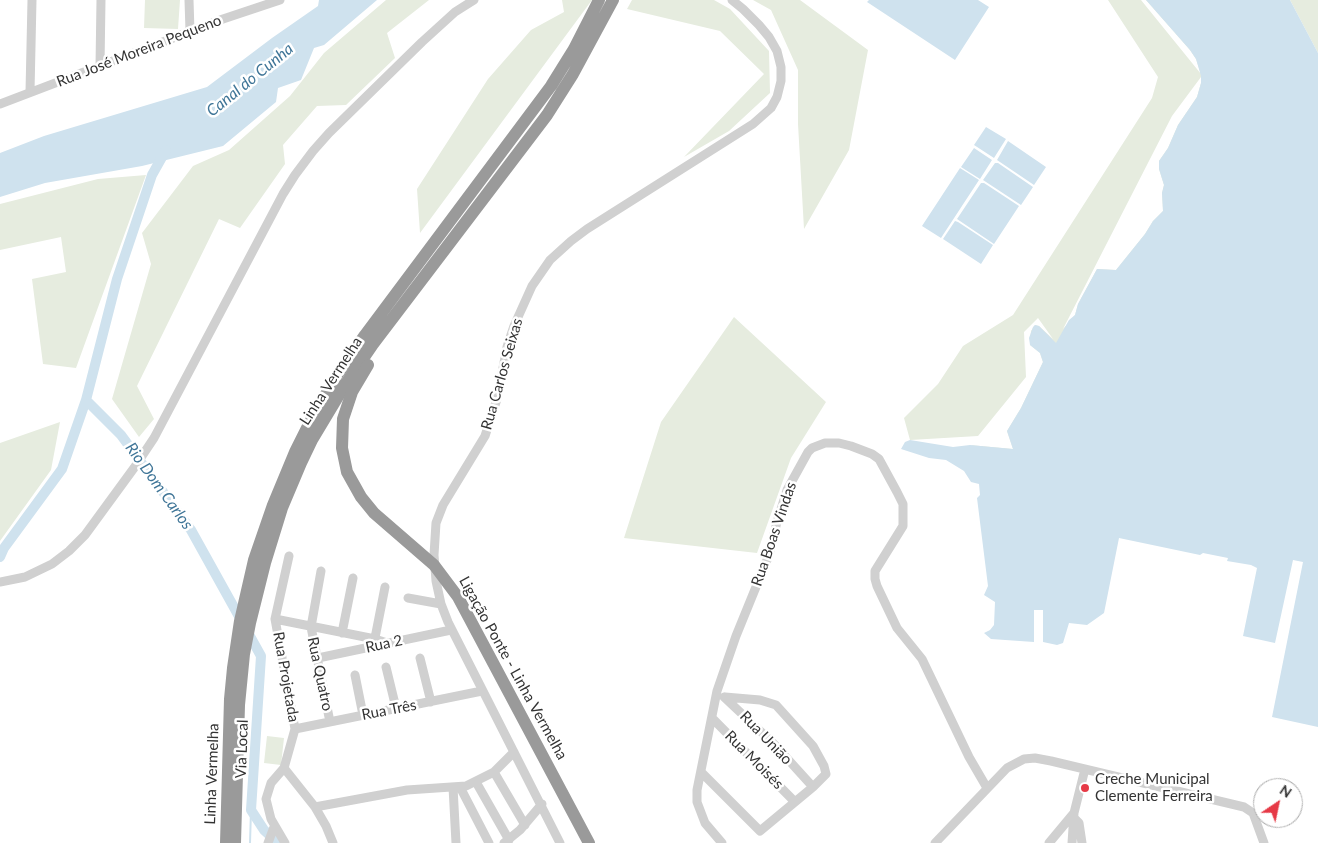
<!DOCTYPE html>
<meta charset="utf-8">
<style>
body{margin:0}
#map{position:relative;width:1318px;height:843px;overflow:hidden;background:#fff;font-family:Lato,sans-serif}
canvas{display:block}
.north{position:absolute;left:1253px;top:778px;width:50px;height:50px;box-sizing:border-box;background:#fff;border:1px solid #adadad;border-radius:50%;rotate:34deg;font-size:14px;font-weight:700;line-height:20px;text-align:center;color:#333}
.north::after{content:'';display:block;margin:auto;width:18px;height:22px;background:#e63946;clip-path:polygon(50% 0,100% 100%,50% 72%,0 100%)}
</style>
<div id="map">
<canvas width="1318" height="843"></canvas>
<div class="north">N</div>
</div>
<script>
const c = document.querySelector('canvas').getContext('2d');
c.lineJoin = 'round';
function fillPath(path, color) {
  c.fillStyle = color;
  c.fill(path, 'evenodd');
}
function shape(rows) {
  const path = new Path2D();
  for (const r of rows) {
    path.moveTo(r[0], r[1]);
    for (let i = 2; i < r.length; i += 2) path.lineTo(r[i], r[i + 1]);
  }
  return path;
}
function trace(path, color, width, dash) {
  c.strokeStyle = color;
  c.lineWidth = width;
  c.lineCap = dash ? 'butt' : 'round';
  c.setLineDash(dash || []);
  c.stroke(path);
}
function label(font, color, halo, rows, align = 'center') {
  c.font = font + ' Lato,sans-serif';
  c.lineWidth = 5;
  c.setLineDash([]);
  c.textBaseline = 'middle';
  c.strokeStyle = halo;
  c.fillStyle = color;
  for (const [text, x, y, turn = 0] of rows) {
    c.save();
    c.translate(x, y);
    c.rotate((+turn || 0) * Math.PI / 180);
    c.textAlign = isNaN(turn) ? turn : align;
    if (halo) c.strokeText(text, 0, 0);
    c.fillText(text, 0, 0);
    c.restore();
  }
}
const green = shape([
 [145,0,180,0,178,29,144,28],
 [386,0,429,0,387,33,395,58,346,105,317,106,283,145,285,164,240,228,219,219,137,386,154,419,139,437,112,399,151,264,142,233,193,166,229,150,290,96,324,53],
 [562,0,592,0,420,233,417,189,488,79,531,30,564,12],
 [632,0,714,0,730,9,769,51,770,93,729,131,684,157,764,74,720,31,627,9],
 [753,0,800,0,868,50,849,150,804,229,798,124,798,70,771,10],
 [1108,0,1141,0,1201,74,1196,59,1190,50,1146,0,1165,0,1242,135,1043,469,970,445,1013,449,1007,431,1021,408,1043,362,1040,353,1030,345,1031,331,1035,325,1039,326,1053,339,1038,318,1024,332,1026,377,978,436,910,440,904,418,938,384,963,346,1013,315,1152,98,1158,77],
 [1201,77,1201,83,1197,97,1178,125,1168,148,1159,161,1159,169,1164,185,1162,193,1163,211,1153,221,1145,234,1116,270,1097,269,1078,304,1075,315,1063,329,1172,116],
 [1290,0,1318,0,1318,53],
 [146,175,76,368,43,364,32,279,66,272,61,237,0,250,0,204,98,179],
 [734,317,826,402,791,458,757,553,624,538,661,422],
 [60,422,51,470,0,541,0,443],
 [267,736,284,738,281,765,264,763]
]);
const water = shape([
 [319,0,377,0,324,45,314,48,301,80,278,88,276,102,223,146,142,166,45,183,0,197,0,153,44,136,207,87,272,38,318,6],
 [869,0,978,0,989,7,955,60,867,2],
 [1146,0,1290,0,1318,53,1318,727,1272,717,1303,562,1293,560,1275,643,1243,636,1257,568,1251,565,1227,561,1228,558,1203,553,1200,555,1119,538,1104,613,1087,625,1069,623,1063,643,1057,645,1043,642,1043,610,1034,610,1034,642,991,639,984,633,990,630,994,625,995,602,984,595,988,586,977,498,980,495,979,484,971,482,964,471,946,460,929,458,901,449,905,442,910,440,953,447,970,445,1013,449,1007,431,1021,408,1043,362,1040,353,1030,345,1029,338,1033,327,1035,325,1039,326,1056,343,1069,320,1075,315,1078,304,1097,269,1116,270,1145,234,1153,221,1163,211,1162,193,1164,185,1159,169,1159,161,1168,148,1178,125,1197,97,1201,83,1201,76,1196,59,1190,50],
 [986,127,1006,139,994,158,974,145],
 [1008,141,1046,167,1034,185,997,160],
 [974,148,992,160,980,179,961,167],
 [995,163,998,163,1033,187,1021,205,983,180],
 [960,168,979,180,941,238,922,226],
 [981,183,984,183,1019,206,994,244,957,219],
 [955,221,958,222,993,245,981,264,943,239]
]);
const stream = shape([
 [250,843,251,810]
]);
const river = shape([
 [166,150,152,175,117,279,86,400,121,435,191,530,261,656,251,810,264,830,278,843],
 [0,557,4,548,62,469,86,400]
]);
const minor = shape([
 [189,0,190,31],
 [100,66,101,0],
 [30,92,32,0],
 [0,104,223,19,280,0],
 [321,571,311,627,330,722],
 [0,582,25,577,52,564,69,551,85,535,134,468,154,438,283,194,295,175,313,151,329,133,422,42,455,12,474,0],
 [408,598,441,604],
 [275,619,375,639,387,643],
 [342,633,353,578],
 [374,643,385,587],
 [318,658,451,630],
 [420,658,431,702],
 [386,667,396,708],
 [355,675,363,715],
 [724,697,774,744,813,787],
 [713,719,795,802],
 [295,729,482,691],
 [284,768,315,807,326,826,333,843],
 [494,772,525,825],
 [701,772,760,831,813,787,826,774,824,766,813,746,776,705,760,700,725,697],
 [476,782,509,840],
 [453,787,456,843],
 [460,787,489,843],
 [315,807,407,790,466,786,494,772,514,752],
 [1073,817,1079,823,1082,843],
 [268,843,274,827],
 [285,843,271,819,266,799,271,783,284,768,295,729,275,619,289,556],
 [504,843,520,830,542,804],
 [560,843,448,622,441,604,436,581,434,555,436,523,443,505,485,436,497,399,507,347,514,326,532,286,550,260,571,241,587,229,753,124,771,108,777,97,781,81,781,67,777,51,769,37,759,25,743,9,732,0],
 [722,843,705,823,697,802,697,790,717,691,736,636,769,555,777,522,787,490,808,452,812,448,825,443,839,443,851,446,872,454,879,459,897,492,903,504,903,526,875,571,875,579,877,586,897,628,922,659,969,757,987,788],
 [935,843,1007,768,1024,759,1035,758,1051,761,1244,807,1253,813,1264,843],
 [1049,843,1074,813,1085,769],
 [1072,843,1074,813]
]);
const highway = shape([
 [226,843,230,699,233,668,240,621,254,560,273,505,295,452,310,422,337,375,365,335,551,86,574,49,599,0],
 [235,843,239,705,244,654,250,623,265,563,282,508,301,463,312,440,345,385,373,344,547,115,573,74,613,0]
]);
const highwayBridge = shape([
 [368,365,352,392,343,419,342,448,347,472,361,497,374,513,434,565,458,597,589,843]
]);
const markers = [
 [1085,788,5,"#e63946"]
];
const streetNames = [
 ["Rua José Moreira Pequeno",139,51,-21],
 ["Rua Carlos Seixas",502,374,-74],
 ["Linha Vermelha",331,381,-57],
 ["Rua Boas Vindas",774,534,-71],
 ["Rua 2",384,644,-12],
 ["Ligação Ponte - Linha Vermelha",513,668,61],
 ["Rua Quatro",320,674,78],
 ["Rua Projetada",286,677,80],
 ["Rua Três",389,710,-11],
 ["Rua União",766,738,46],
 ["Via Local",242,749,-88],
 ["Rua Moisés",754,760,45],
 ["Linha Vermelha",212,774,-88]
];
const poiNames = [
 ["Creche Municipal",1095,779],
 ["Clemente Ferreira",1095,796]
];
const waterNames = [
 ["Canal do Cunha",250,80,-39],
 ["Rio Dom Carlos",159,486,54]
];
fillPath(green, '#e6ecdf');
fillPath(water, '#cfe2ee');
trace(stream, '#cfe2ee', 2);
trace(river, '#cfe2ee', 10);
trace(minor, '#d0d0d0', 9);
trace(highway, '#9a9a9a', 12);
trace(highwayBridge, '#9a9a9a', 12);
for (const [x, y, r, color] of markers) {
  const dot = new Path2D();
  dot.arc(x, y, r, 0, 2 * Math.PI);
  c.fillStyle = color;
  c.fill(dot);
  trace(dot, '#fff', 2);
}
label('15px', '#333', '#fff', streetNames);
label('15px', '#333', '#fff', poiNames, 'left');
label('italic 16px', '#3f7597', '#fff', waterNames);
</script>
